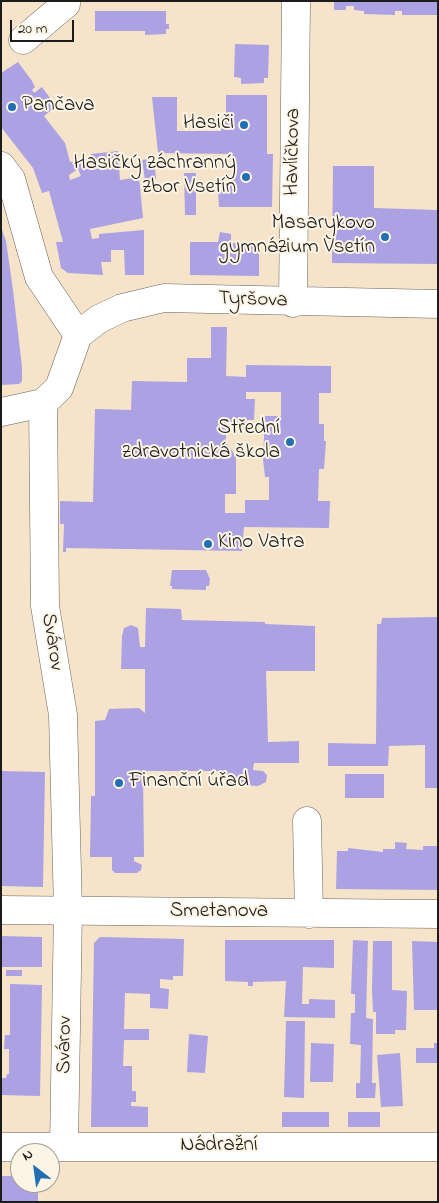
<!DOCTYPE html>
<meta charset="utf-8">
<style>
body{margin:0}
#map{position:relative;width:439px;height:1203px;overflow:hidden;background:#f5e4c9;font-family:"Indie Flower",sans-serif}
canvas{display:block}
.frame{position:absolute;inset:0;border:2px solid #1c1c1c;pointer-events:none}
.north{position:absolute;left:10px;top:1143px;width:50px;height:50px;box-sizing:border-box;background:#fcf5e5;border:1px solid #a29e95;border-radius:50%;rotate:330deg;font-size:14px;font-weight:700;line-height:20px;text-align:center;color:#1c1c1c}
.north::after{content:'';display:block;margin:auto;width:18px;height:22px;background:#1f6fb2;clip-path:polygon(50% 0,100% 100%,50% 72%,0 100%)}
.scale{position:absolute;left:10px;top:20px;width:64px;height:22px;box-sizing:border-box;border:2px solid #1c1c1c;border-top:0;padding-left:6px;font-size:15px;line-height:18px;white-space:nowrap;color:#1c1c1c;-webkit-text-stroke:4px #fcf5e5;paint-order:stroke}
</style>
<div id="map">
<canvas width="439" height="1203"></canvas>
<div class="frame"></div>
<div class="north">N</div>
<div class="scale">20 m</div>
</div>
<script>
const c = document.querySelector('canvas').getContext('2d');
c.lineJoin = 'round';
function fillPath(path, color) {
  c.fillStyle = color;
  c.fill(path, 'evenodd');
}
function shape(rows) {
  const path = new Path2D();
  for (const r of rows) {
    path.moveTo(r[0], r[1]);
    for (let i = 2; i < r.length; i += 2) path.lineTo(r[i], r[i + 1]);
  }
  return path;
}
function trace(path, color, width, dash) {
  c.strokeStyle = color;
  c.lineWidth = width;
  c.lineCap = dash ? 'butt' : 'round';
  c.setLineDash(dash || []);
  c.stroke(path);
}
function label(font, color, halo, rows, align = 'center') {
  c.font = font + ' "Indie Flower",sans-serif';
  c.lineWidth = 4;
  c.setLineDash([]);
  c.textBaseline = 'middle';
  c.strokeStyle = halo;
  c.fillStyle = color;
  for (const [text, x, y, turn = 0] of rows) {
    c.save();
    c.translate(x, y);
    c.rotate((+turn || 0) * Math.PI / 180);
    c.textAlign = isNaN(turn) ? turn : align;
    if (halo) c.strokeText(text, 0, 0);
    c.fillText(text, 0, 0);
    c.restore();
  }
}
const building = shape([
 [334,1,438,1,438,15,402,15,402,11,395,11,395,15,364,14,364,11,354,10,354,6,346,6,346,10,334,10],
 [95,11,166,11,166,24,169,24,169,29,166,29,166,34,145,35,145,31,95,31],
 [235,44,269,45,268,78,264,78,264,83,241,84,241,78,234,77],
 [18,62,32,81,35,87,32,90,34,93,42,87,53,102,50,104,54,108,44,116,65,143,70,162,91,158,91,154,118,151,120,180,139,177,143,218,90,229,92,239,99,238,99,234,144,230,144,275,125,275,124,250,111,250,111,262,101,262,103,275,68,273,61,268,56,242,63,242,49,191,42,193,33,168,1,127,1,73],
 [78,169,81,176,70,180,69,175],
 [226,95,267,95,267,154,273,154,272,207,219,207,218,189,226,190,226,182,232,182,232,154,158,153,152,97,177,97,177,131,221,131,221,118,226,119],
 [154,158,156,179,145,180,142,160],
 [333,166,374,166,374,208,438,210,438,264,332,263],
 [184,173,196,173,196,215,185,215],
 [1,227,6,241,13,290,22,367,22,381,19,384,1,385],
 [220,232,231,234,231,243,259,243,259,276,190,275,190,242,218,242],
 [211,327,227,327,226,376,246,377,246,365,331,366,331,393,319,393,319,424,324,424,324,441,326,441,324,469,319,469,318,501,330,501,329,528,244,527,242,551,66,548,66,552,63,552,64,524,60,524,60,501,93,502,95,409,131,410,132,381,187,382,187,358,211,358],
 [246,392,281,392,281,416,265,416,263,459,265,477,269,477,269,500,245,500,245,513,225,513,225,494,236,494,236,457,226,442,226,423,245,425,246,420,254,420,255,399,246,399],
 [172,570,206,570,210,579,209,586,206,586,206,590,172,589,172,586,170,586],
 [146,608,181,609,182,620,265,622,265,624,315,626,315,671,266,671,268,742,299,741,299,763,254,763,253,770,263,771,267,775,266,782,258,786,226,784,224,771,143,771,144,857,134,857,134,861,142,865,141,870,137,873,115,873,112,870,112,857,90,857,91,796,95,796,95,721,105,720,109,709,139,708,145,713,145,669,121,669,122,636,124,628,131,625,138,628,140,647,145,647],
 [437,617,438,788,425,788,425,745,389,746,388,766,328,766,328,743,376,744,377,624,381,624,382,618],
 [1,771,45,772,43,887,1,886],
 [345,774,384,774,384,798,345,798],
 [395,842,407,843,406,849,423,850,423,846,438,846,438,890,336,889,337,851,348,851,348,848,383,852,383,849,395,849],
 [1,936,42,937,42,967,1,967],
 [100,937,184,939,183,976,173,976,173,980,160,979,160,988,169,989,168,1009,150,1008,150,994,125,993,124,1029,149,1029,149,1040,124,1040,123,1066,132,1066,132,1091,136,1091,136,1102,131,1102,131,1106,148,1107,148,1127,91,1127,94,943],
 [225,940,334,940,334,968,303,967,302,1004,309,1004,309,999,335,1000,335,1018,284,1017,286,981,253,982,253,986,248,986,248,982,225,981],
 [353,940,368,941,366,1018,373,1019,372,1083,376,1083,375,1098,356,1098,356,1083,360,1083,361,1045,350,1044,351,1013,355,1013,355,994,351,994],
 [373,941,392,941,392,990,407,991,406,1030,395,1030,395,1034,376,1034,376,1012,373,1012,372,990],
 [412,941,438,942,437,1010,414,1010],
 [6,970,22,970,22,976,6,976],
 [10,984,42,985,40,1096,1,1095,1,1078,6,1078,7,1074,9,1074,9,1049,4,1049,5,1035,10,1035],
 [286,1021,305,1021,304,1098,284,1097],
 [189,1034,208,1036,205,1073,187,1072],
 [311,1043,334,1044,333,1082,310,1082],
 [434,1043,438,1043,438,1063,416,1063,416,1048,434,1048],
 [400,1053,403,1106,381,1107,377,1055],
 [282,1112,329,1112,329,1127,282,1127],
 [348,1112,380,1112,380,1127,348,1127],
 [1,1176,20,1176,20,1183,38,1183,38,1202,1,1202]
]);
const minor = shape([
 [23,40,66,4,66,1],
 [1,166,11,179,39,277,78,335],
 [293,303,296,1],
 [78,335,99,319,122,308,164,298,438,304],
 [1,412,43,403],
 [307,821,309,914],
 [1,910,438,914],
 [64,1146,68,910,63,715,45,606,43,403,59,388,78,335],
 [1,1147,438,1147]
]);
const markers = [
 [12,107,5,"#1f6fb2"],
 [244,125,5,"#1f6fb2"],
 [246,177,5,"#1f6fb2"],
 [385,237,5,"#1f6fb2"],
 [290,442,5,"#1f6fb2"],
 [208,544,5,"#1f6fb2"],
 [119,783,5,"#1f6fb2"]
];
const poiNames = [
 ["Pančava",22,107,"left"],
 ["Hasiči",234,125],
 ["Hasičký záchranný",236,165],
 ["zbor Vsetín",236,189],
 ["Masarykovo",375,225],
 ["gymnázium Vsetín",375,249],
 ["Střední",280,430],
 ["zdravotnická škola",280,454],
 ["Kino Vatra",218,544,"left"],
 ["Finanční úřad",129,783,"left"]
];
const streetNames = [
 ["Havlíčkova",294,152,-89],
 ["Tyršova",253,301,2],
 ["Svárov",51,642,81],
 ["Smetanova",219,913],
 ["Svárov",66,1045,-89],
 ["Nádražní",219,1147]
];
fillPath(building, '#aca1e3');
trace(minor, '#686259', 29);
trace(minor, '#fff', 28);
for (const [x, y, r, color] of markers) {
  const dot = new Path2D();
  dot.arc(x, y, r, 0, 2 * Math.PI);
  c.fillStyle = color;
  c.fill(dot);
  trace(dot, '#fcf5e5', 2);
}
label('21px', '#1c1c1c', '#fcf5e5', poiNames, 'right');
label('21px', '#1c1c1c', '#fcf5e5', streetNames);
</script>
